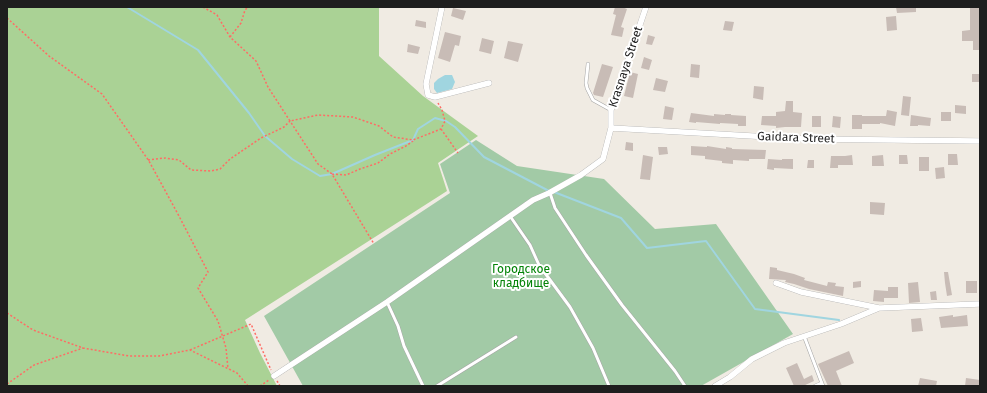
<!DOCTYPE html>
<meta charset="utf-8">
<style>
body{margin:0}
#map{position:relative;width:987px;height:393px;overflow:hidden;background:#f0ebe3;font-family:"Fira Sans",sans-serif}
canvas{display:block}
.frame{position:absolute;inset:0;border:8px solid #1e1e1e;pointer-events:none}
</style>
<div id="map">
<canvas width="987" height="393"></canvas>
<div class="frame"></div>
</div>
<script>
const c = document.querySelector('canvas').getContext('2d');
c.lineJoin = 'round';
function fillPath(path, color) {
  c.fillStyle = color;
  c.fill(path, 'evenodd');
}
function shape(rows) {
  const path = new Path2D();
  for (const r of rows) {
    path.moveTo(r[0], r[1]);
    for (let i = 2; i < r.length; i += 2) path.lineTo(r[i], r[i + 1]);
  }
  return path;
}
function trace(path, color, width, dash) {
  c.strokeStyle = color;
  c.lineWidth = width;
  c.lineCap = dash ? 'butt' : 'round';
  c.setLineDash(dash || []);
  c.stroke(path);
}
function label(font, color, halo, rows, align = 'center') {
  c.font = font + ' "Fira Sans",sans-serif';
  c.lineWidth = 4;
  c.setLineDash([]);
  c.textBaseline = 'middle';
  c.strokeStyle = halo;
  c.fillStyle = color;
  for (const [text, x, y, turn = 0] of rows) {
    c.save();
    c.translate(x, y);
    c.rotate((+turn || 0) * Math.PI / 180);
    c.textAlign = isNaN(turn) ? turn : align;
    if (halo) c.strokeText(text, 0, 0);
    c.fillText(text, 0, 0);
    c.restore();
  }
}
const forest = shape([
 [7,7,379,7,379,56,423,96,478,136,438,163,447,191,245,320,260,353,277,386,7,386]
]);
const cemetery = shape([
 [476,140,517,166,604,179,655,229,716,224,793,334,701,386,303,386,264,316,450,193,440,164]
]);
const water = shape([
 [445,75,452,75,455,82,452,89,437,93,434,89,434,83,438,79]
]);
const stream = shape([
 [127,7,198,50,249,113,265,136,292,159,320,176,332,174,375,155,413,140,418,129,435,118,446,121,455,127,484,157,549,191],
 [554,192,621,218,647,248,706,241,755,309,839,320]
]);
const building = shape([
 [615,7,622,7,627,9,621,27,624,28,622,37,611,35,616,15,613,14],
 [896,7,916,7,916,12,897,13],
 [970,7,980,7,980,50,973,50,973,41,962,41,962,31,970,30],
 [453,8,466,11,463,20,451,16],
 [896,16,897,30,887,31,886,17],
 [416,20,426,22,426,28,415,26],
 [725,21,734,22,732,31,723,30],
 [445,32,461,36,459,46,455,45,450,62,438,58],
 [648,35,655,37,652,45,646,44],
 [482,38,494,41,491,54,479,51],
 [508,41,523,44,518,62,504,58],
 [408,44,420,47,418,54,407,52],
 [644,57,652,60,649,70,641,68],
 [602,64,613,67,603,97,594,95,593,93],
 [691,64,700,65,699,78,690,77],
 [630,72,638,74,633,98,624,96],
 [972,74,980,74,980,82,972,82],
 [656,78,668,81,665,92,653,90],
 [754,86,764,87,763,100,753,98],
 [903,96,911,97,909,116,901,115],
 [786,101,793,101,793,112,802,113,801,127,785,127,776,128,776,126,761,125,762,116,776,116,776,112,785,111],
 [955,105,966,106,966,114,955,113],
 [665,106,674,108,672,120,663,119],
 [887,110,897,112,895,126,880,123,880,124,862,124,862,129,852,129,852,115,862,115,862,116,886,116],
 [941,112,951,112,951,121,941,121],
 [691,113,714,116,714,114,725,115,725,114,731,114,731,115,746,116,746,126,738,126,738,124,720,123,720,124,696,122,696,123,689,122],
 [911,115,931,118,930,126,918,125,918,126,910,126],
 [812,116,821,116,821,127,812,127],
 [833,116,841,117,840,128,832,127],
 [626,142,633,143,633,151,625,150],
 [691,146,707,147,707,146,726,149,726,147,732,148,732,149,766,150,765,159,749,159,749,161,733,160,733,164,722,163,722,161,705,159,705,156,691,155],
 [658,147,667,147,668,154,659,155],
 [948,154,957,154,958,165,948,165],
 [643,155,653,157,650,180,640,179],
 [852,155,853,165,838,165,838,168,830,168,831,156,845,156],
 [883,155,884,166,872,166,872,156],
 [899,155,907,155,908,164,899,164],
 [919,157,929,157,929,171,919,171],
 [768,159,782,160,782,159,793,159,793,169,774,168,774,170,767,169],
 [808,160,814,160,814,168,807,168],
 [944,167,945,178,936,179,935,168],
 [870,202,885,203,884,215,870,214],
 [770,267,777,268,777,270,794,274,805,278,804,280,827,286,828,282,836,283,835,286,844,287,843,296,809,289,794,284,785,282,786,280,769,279],
 [944,272,948,272,952,295,947,296,945,283],
 [861,281,861,287,853,288,853,282],
 [966,281,977,281,977,293,966,293],
 [918,282,920,302,909,303,908,283],
 [888,287,898,287,898,298,884,298,884,302,873,301,874,290,888,291],
 [936,291,937,300,931,300,930,292],
 [953,315,953,317,967,315,968,326,941,328,939,317],
 [921,318,923,331,912,332,911,319],
 [849,351,854,363,836,371,842,386,828,386,818,364],
 [797,363,804,379,812,375,814,381,803,386,794,386,786,368],
 [920,378,937,381,936,386,918,386],
 [966,378,980,380,980,386,965,386]
]);
const path = shape([
 [203,7,217,15,230,37,256,61,268,87,290,121,318,115,353,117,379,126,393,137,413,140,441,129,445,121,442,110,438,103],
 [7,18,49,56,102,94,149,161,180,218,208,272,198,288,218,321,226,348,228,369],
 [230,37,241,23,245,10,248,7],
 [441,129,458,153],
 [148,160,165,158,179,160,191,170,211,171,220,169,230,159,261,138,284,127,290,121,318,164,332,174,374,244],
 [332,174,346,175,360,169,378,163,390,154,406,146,413,141],
 [7,313,33,330,83,348,129,356,159,356,190,350,237,373,248,386],
 [190,350,251,324,271,370],
 [277,381,280,386],
 [7,384,34,365,83,348],
 [260,386,269,380]
]);
const lane = shape([
 [588,64,586,83,587,88,593,100,611,110],
 [550,193,555,208,586,255,622,305,675,371,685,386],
 [510,216,530,245,539,265,570,307,593,348,609,386],
 [387,302,398,326,404,346,423,386],
 [804,336,823,386],
 [437,386,516,337],
 [815,386,822,383]
]);
const street = shape([
 [442,7,426,84,428,95,435,97,489,83],
 [611,128,805,139,980,141],
 [776,283,801,292,879,308,980,304],
 [274,376,387,302,533,200,549,193,581,175,603,159,611,128,611,110,646,7],
 [715,386,730,377,752,359,784,343,841,324,879,308]
]);
const streetNames = [
 ["Krasnaya Street",626,67,-72],
 ["Gaidara Street",796,138,2]
];
const parkNames = [
 ["Городское",521,270],
 ["кладбище",521,284]
];
fillPath(forest, '#aad295');
fillPath(cemetery, '#a2caa6');
fillPath(water, '#a0d5e0');
trace(stream, '#a0d5e0', 2);
fillPath(building, '#c8bcb6');
trace(lane, '#a5a5a5', 4);
trace(street, '#a5a5a5', 6);
trace(path, '#ff6c64', 1.5, [2, 2]);
trace(lane, '#fff', 3);
trace(street, '#fff', 5.5);
label('12px', '#1e1e1e', '#fff', streetNames);
label('12px', '#048408', '#fff', parkNames);
</script>
